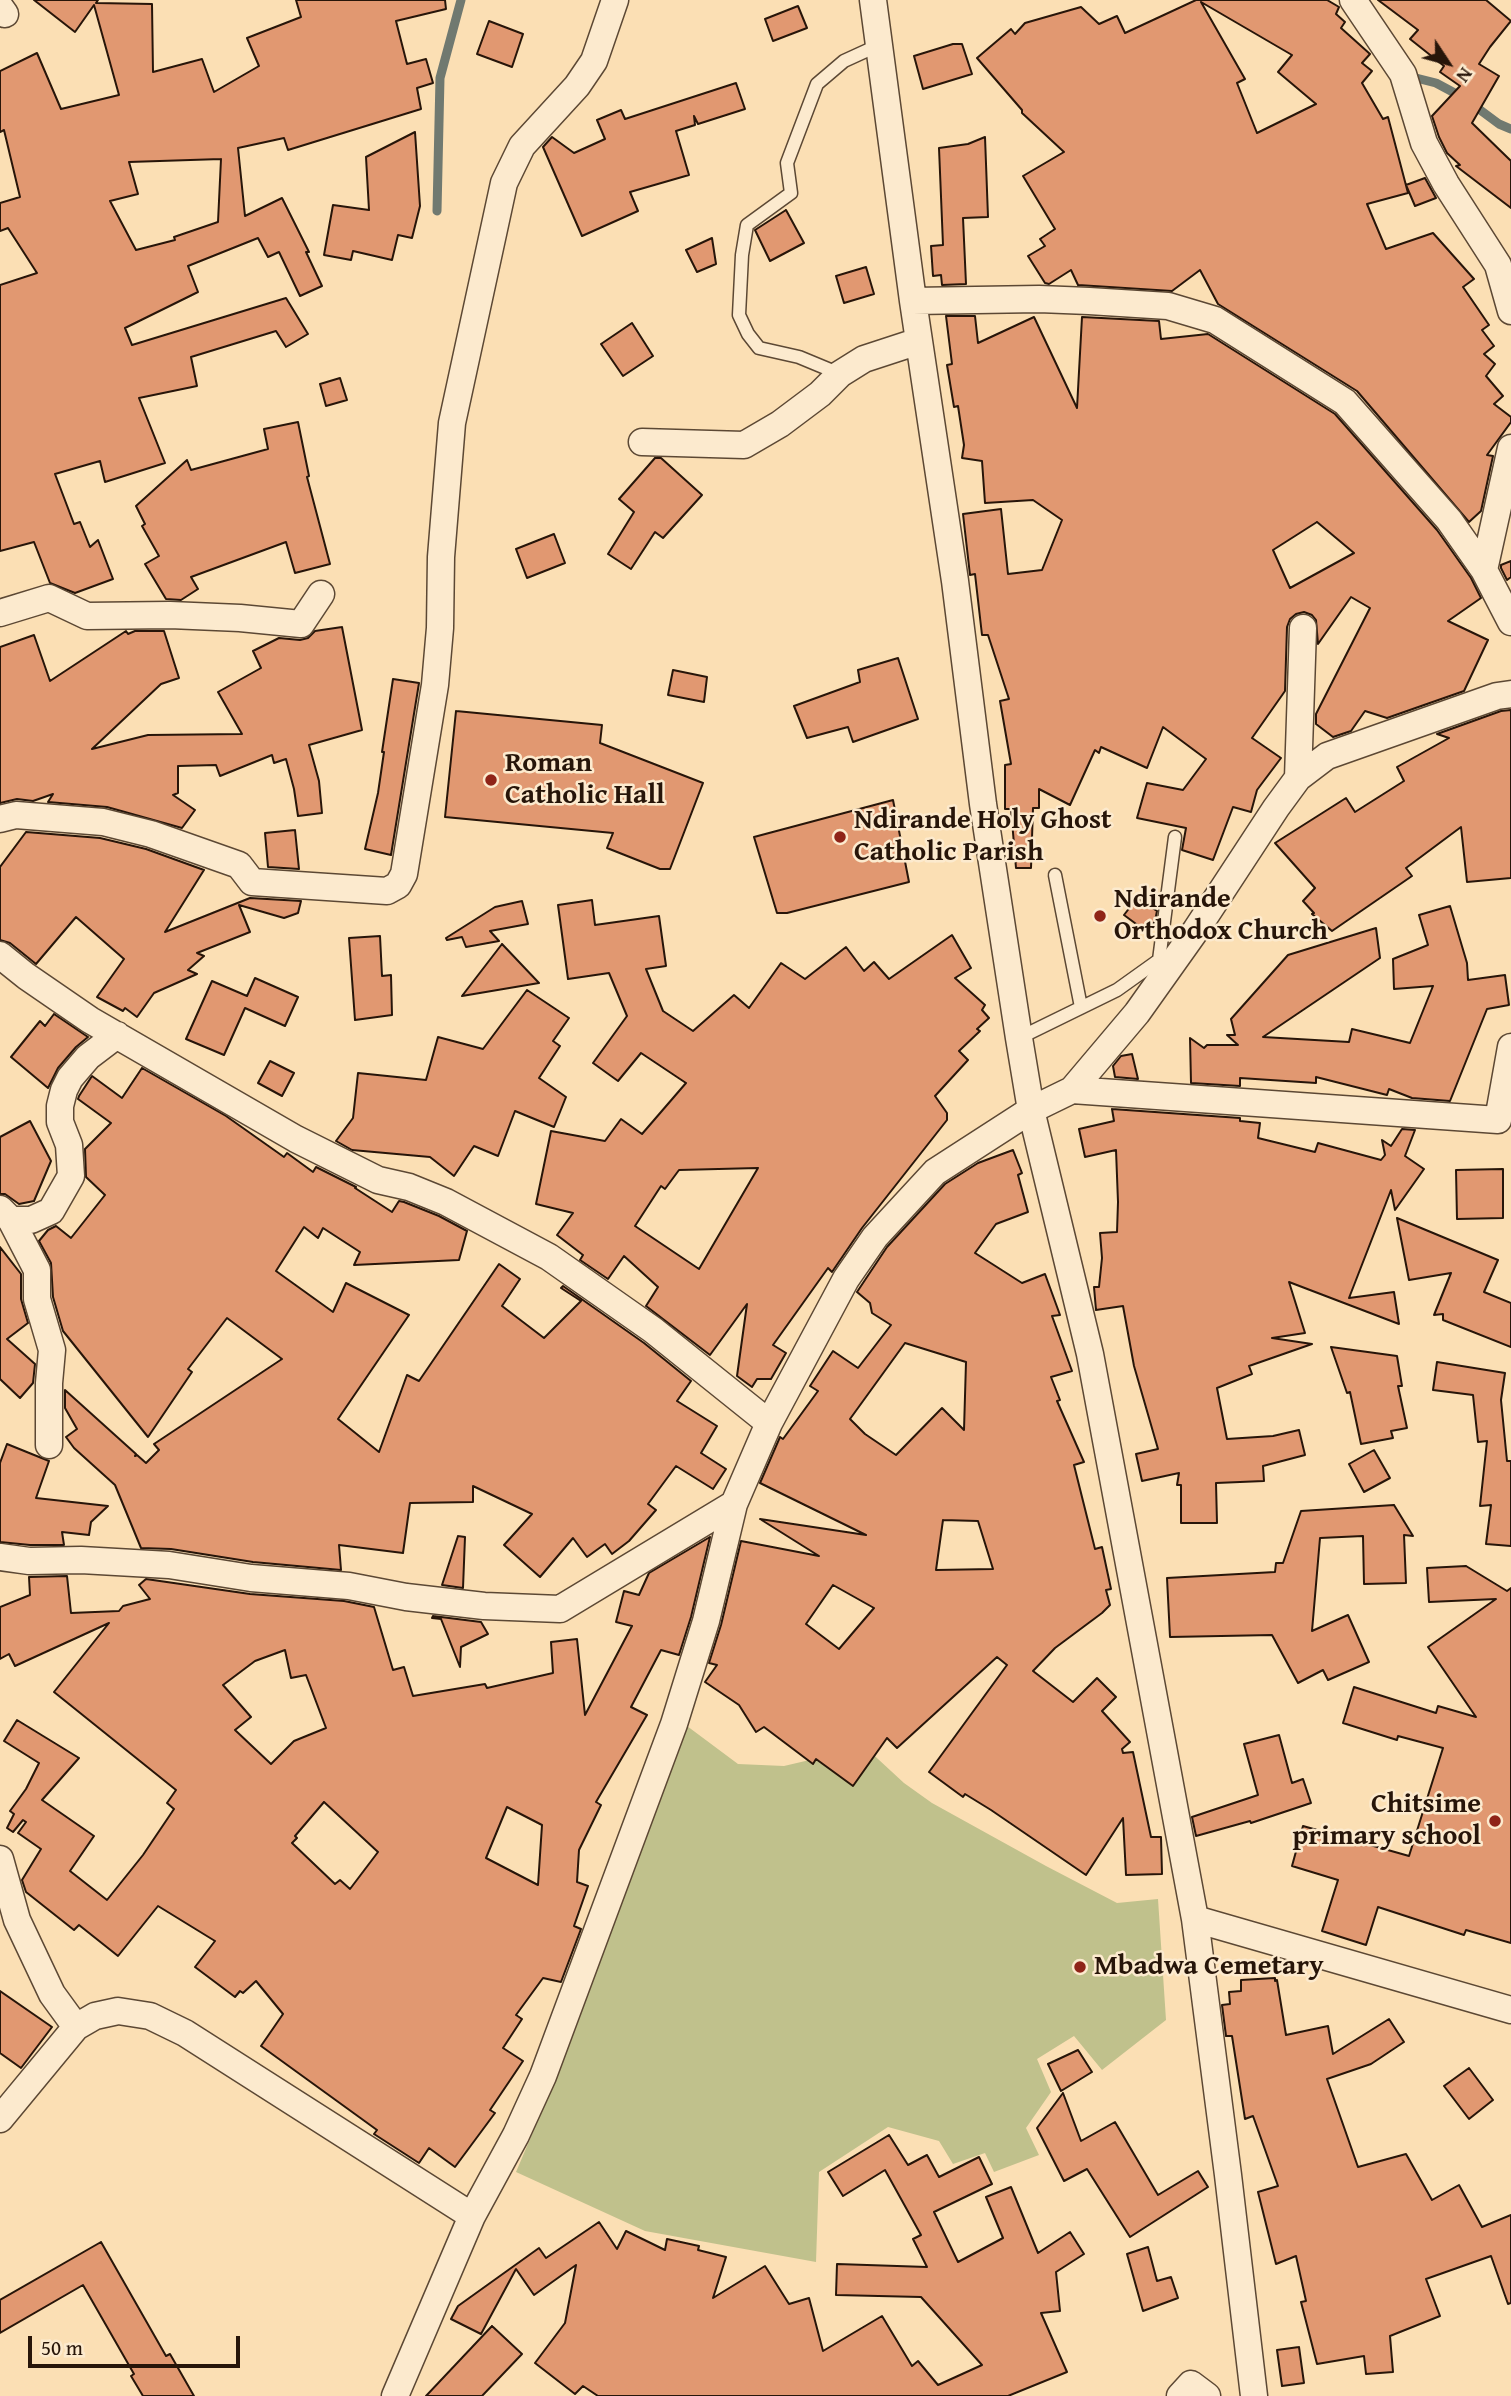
<!DOCTYPE html>
<style>
body{margin:0}
#map{position:relative;width:1511px;height:2396px;overflow:hidden;background:#fbdfb4;font-family:"Gentium Book Plus",serif}
canvas{display:block}
.north{position:absolute;left:1413px;top:28px;width:70px;height:70px;-webkit-text-stroke:5px #fceace;paint-order:stroke;rotate:126deg;font-size:19px;font-weight:700;line-height:28px;text-align:center;color:#271509}
.north::after{content:'';display:block;margin:auto;width:24px;height:32px;background:#271509;clip-path:polygon(50% 0,100% 100%,50% 72%,0 100%)}
.scale{position:absolute;left:28px;top:2336px;width:212px;height:32px;box-sizing:border-box;border:4px solid #271509;border-top:0;padding-left:9px;font-size:21px;line-height:24px;white-space:nowrap;color:#271509;-webkit-text-stroke:5px #fceace;paint-order:stroke}
</style>
<div id="map">
<canvas width="1511" height="2396"></canvas>
<div class="north">N</div>
<div class="scale">50 m</div>
</div>
<script>
const c = document.querySelector('canvas').getContext('2d');
c.lineJoin = 'round';
function fillPath(path, color) {
  c.fillStyle = color;
  c.fill(path, 'evenodd');
}
function shape(rows) {
  const path = new Path2D();
  for (const r of rows) {
    path.moveTo(r[0], r[1]);
    for (let i = 2; i < r.length; i += 2) path.lineTo(r[i], r[i + 1]);
  }
  return path;
}
function trace(path, color, width, dash) {
  c.strokeStyle = color;
  c.lineWidth = width;
  c.lineCap = dash ? 'butt' : 'round';
  c.setLineDash(dash || []);
  c.stroke(path);
}
function label(font, color, halo, rows, align = 'center') {
  c.font = font + ' "Gentium Book Plus",serif';
  c.lineWidth = 5;
  c.setLineDash([]);
  c.textBaseline = 'middle';
  c.strokeStyle = halo;
  c.fillStyle = color;
  for (const [text, x, y, turn = 0] of rows) {
    c.save();
    c.translate(x, y);
    c.rotate((+turn || 0) * Math.PI / 180);
    c.textAlign = isNaN(turn) ? turn : align;
    if (halo) c.strokeText(text, 0, 0);
    c.fillText(text, 0, 0);
    c.restore();
  }
}
const green = shape([
 [687,1726,738,1764,784,1766,865,1747,904,1783,932,1803,1046,1866,1117,1903,1158,1899,1166,2020,1102,2070,1074,2036,1037,2059,1051,2092,1026,2128,1039,2155,994,2172,985,2153,953,2164,939,2141,888,2127,819,2172,816,2262,645,2231,516,2172,550,2092,608,1916]
]);
const stream = shape([
 [1408,76,1436,83,1464,98,1499,124,1511,129],
 [437,211,440,78,461,0]
]);
const building = shape([
 [34,0,98,0,96,3,152,4,153,72,202,59,214,92,259,66,247,38,301,17,296,0,445,0,446,9,396,21,407,64,426,59,433,83,417,88,421,109,288,150,284,138,238,148,245,216,282,198,309,252,306,252,322,286,300,296,279,252,268,257,258,238,188,266,198,292,125,328,132,345,286,298,308,334,286,347,276,331,191,357,197,386,139,398,165,463,105,482,100,461,55,474,74,524,80,522,90,547,98,540,113,579,75,593,50,583,34,542,0,551,0,285,37,273,8,228,0,231,0,203,20,197,4,130,0,132,0,71,37,53,61,109,119,95,94,5,75,32,34,0],
 [221,159,218,222,174,237,175,240,136,250,110,201,138,194,129,162,221,159],
 [1196,0,1327,0,1339,7,1336,14,1345,22,1341,28,1370,54,1362,63,1372,71,1362,83,1383,119,1388,117,1408,193,1367,204,1386,249,1433,233,1474,279,1463,287,1489,325,1482,330,1494,346,1484,354,1495,364,1486,376,1503,396,1494,404,1511,417,1511,422,1487,455,1493,456,1481,511,1469,522,1357,391,1218,304,1200,270,1172,291,1078,285,1071,270,1049,284,1045,283,1028,256,1045,246,1040,239,1055,229,1023,176,1064,152,1022,113,1022,110,977,58,1011,29,1015,34,1025,23,1081,7,1099,24,1117,16,1125,33,1196,0],
 [1201,2,1292,55,1278,72,1316,104,1257,133,1237,83,1245,79,1201,2],
 [1378,0,1486,0,1511,21,1490,47,1479,64,1499,76,1472,123,1511,161,1511,208,1456,166,1460,165,1447,153,1439,137,1432,116,1460,86,1440,72,1444,66,1410,39,1418,30,1378,0],
 [798,6,807,28,773,41,765,19,798,6],
 [489,21,523,34,512,67,477,54,489,21],
 [953,44,962,44,972,74,923,89,914,56,953,44],
 [736,83,745,109,698,124,694,116,695,125,676,131,689,175,630,192,638,211,582,236,543,147,552,137,574,153,605,139,597,120,621,110,625,119,736,83],
 [415,132,420,206,412,238,398,235,392,260,353,251,351,260,324,255,333,205,369,210,366,157,415,132],
 [985,137,988,217,963,218,966,284,942,285,941,275,933,276,931,246,943,245,939,148,968,144,985,137],
 [1425,178,1436,198,1415,206,1406,185,1425,178],
 [786,210,804,243,770,261,755,230,786,210],
 [712,238,716,264,697,272,686,250,712,238],
 [866,267,874,294,844,303,836,276,866,267],
 [946,316,975,316,978,343,1034,317,1077,408,1082,317,1159,321,1161,339,1208,334,1335,414,1437,530,1471,578,1481,598,1448,621,1488,640,1464,691,1387,718,1365,711,1351,731,1333,737,1316,724,1316,714,1370,608,1351,597,1318,644,1316,620,1312,615,1304,612,1296,614,1290,619,1287,627,1285,691,1252,738,1281,758,1257,790,1251,812,1233,807,1213,860,1182,850,1186,828,1137,818,1147,783,1183,790,1206,759,1163,727,1147,768,1101,747,1099,753,1095,750,1070,805,1039,789,1039,808,1033,808,1031,868,1016,868,1011,809,1005,809,1005,765,1011,764,1000,701,1009,699,988,635,982,635,975,574,970,575,963,514,1001,509,1008,574,1042,570,1062,520,1033,500,985,503,982,461,962,458,964,445,958,406,954,407,947,365,952,364,946,316],
 [1317,522,1354,553,1290,588,1273,550,1317,522],
 [632,323,653,356,623,376,601,344,632,323],
 [340,378,347,400,326,406,320,384,340,378],
 [298,422,309,476,307,477,330,564,295,573,286,542,191,577,198,589,181,600,166,599,145,564,159,556,142,526,145,524,136,506,187,460,191,470,268,449,264,429,298,422],
 [655,458,661,458,702,495,663,538,655,532,631,569,608,554,634,512,619,499,655,458],
 [554,534,565,563,527,578,516,549,554,534],
 [1511,561,1511,577,1507,580,1501,568,1501,565,1511,561],
 [342,627,362,730,309,745,319,781,322,813,298,816,294,789,286,759,274,763,272,755,220,776,216,765,178,766,178,793,173,795,195,810,182,828,107,807,48,802,53,794,33,801,17,799,0,803,0,647,34,635,50,681,126,631,128,634,135,631,164,631,179,678,161,684,92,749,148,735,242,734,218,692,261,668,253,651,279,638,300,640,308,638,315,631,342,627],
 [898,658,918,719,853,742,848,727,807,738,794,706,860,682,858,670,898,658],
 [673,670,707,677,704,702,668,695,673,670],
 [393,679,419,683,391,855,365,849,378,793,384,752,382,752,393,679],
 [1511,710,1511,878,1467,882,1461,827,1406,868,1412,876,1332,931,1312,914,1314,913,1303,901,1315,888,1275,843,1346,798,1355,812,1404,781,1397,767,1449,738,1437,734,1501,711,1511,710],
 [456,711,602,725,600,743,703,783,670,869,660,869,607,848,613,833,445,817,456,711],
 [893,800,909,882,787,913,777,913,754,837,893,800],
 [295,830,299,869,268,867,265,833,295,830],
 [26,832,100,838,146,849,204,870,165,932,250,898,301,901,298,913,284,918,239,905,250,932,197,953,204,956,188,970,197,974,154,993,137,1017,125,1008,123,1011,97,997,124,959,76,917,36,964,10,943,0,940,0,867,26,832],
 [1137,898,1157,911,1155,921,1147,932,1124,915,1137,898],
 [592,900,595,925,659,916,666,966,646,969,663,1011,693,1031,734,995,749,1008,781,963,805,979,846,947,864,971,874,962,889,979,952,935,971,968,955,978,985,1005,982,1010,989,1018,977,1029,980,1031,959,1051,968,1060,935,1096,947,1113,947,1120,862,1228,832,1272,828,1268,773,1345,786,1353,771,1379,757,1379,752,1387,737,1376,747,1304,710,1355,646,1306,658,1287,624,1256,608,1279,580,1260,583,1255,557,1235,573,1213,536,1204,551,1131,605,1141,621,1119,642,1134,686,1083,641,1053,618,1081,593,1063,627,1016,609,973,568,979,558,905,592,900],
 [758,1168,699,1269,635,1226,661,1186,665,1189,679,1170,758,1168],
 [522,901,528,924,490,931,499,941,466,947,462,937,447,940,446,938,495,907,522,901],
 [1450,906,1467,963,1468,980,1505,975,1509,1005,1487,1009,1450,1101,1412,1098,1389,1089,1387,1095,1316,1077,1316,1083,1240,1078,1240,1086,1191,1083,1190,1038,1204,1048,1207,1045,1238,1045,1227,1035,1235,1035,1231,1019,1288,955,1376,928,1380,958,1263,1037,1349,1042,1352,1029,1410,1043,1433,986,1394,989,1393,959,1428,945,1419,915,1450,906],
 [380,936,382,976,391,975,392,1015,355,1020,349,938,380,936],
 [502,944,539,983,462,996,502,944],
 [255,978,298,997,285,1026,245,1008,224,1055,186,1039,212,981,247,996,255,978],
 [527,990,569,1018,553,1041,560,1046,539,1078,566,1097,554,1127,515,1111,498,1156,474,1146,454,1176,430,1157,352,1150,336,1141,353,1118,358,1073,426,1080,438,1037,483,1049,527,990],
 [54,1014,88,1037,76,1047,58,1068,48,1088,11,1057,40,1021,45,1026,54,1014],
 [1132,1054,1138,1079,1115,1077,1113,1066,1121,1056,1132,1054],
 [270,1061,294,1073,282,1096,258,1083,270,1061],
 [142,1068,226,1116,284,1157,287,1153,313,1172,316,1167,356,1187,355,1188,392,1212,399,1201,404,1202,439,1216,467,1231,459,1260,354,1265,360,1252,323,1228,318,1238,304,1227,276,1271,333,1312,346,1283,409,1315,338,1419,379,1452,407,1375,419,1381,499,1264,520,1279,502,1306,544,1338,581,1301,561,1288,563,1286,644,1343,691,1381,677,1401,717,1426,701,1453,726,1469,713,1489,676,1466,648,1504,656,1510,629,1541,612,1554,605,1544,587,1557,573,1538,540,1577,504,1545,532,1514,473,1486,473,1502,410,1503,403,1553,339,1545,341,1570,253,1562,171,1549,141,1548,115,1485,74,1448,66,1437,77,1429,65,1408,65,1390,136,1454,135,1456,137,1455,146,1463,159,1450,154,1444,282,1359,227,1318,188,1369,192,1372,148,1437,63,1331,53,1297,51,1263,39,1241,48,1230,56,1226,71,1238,105,1195,86,1177,85,1149,111,1123,78,1099,79,1096,92,1076,122,1098,142,1068],
 [1112,1109,1240,1118,1240,1121,1260,1123,1258,1138,1315,1152,1318,1143,1381,1160,1385,1155,1382,1140,1391,1146,1402,1129,1415,1130,1405,1156,1424,1169,1395,1210,1391,1190,1349,1298,1394,1292,1399,1324,1289,1282,1305,1333,1272,1338,1312,1344,1249,1366,1252,1374,1217,1388,1227,1439,1273,1436,1299,1430,1305,1455,1263,1466,1264,1481,1216,1483,1217,1523,1181,1523,1181,1485,1177,1485,1179,1473,1142,1481,1136,1454,1158,1449,1134,1366,1123,1306,1096,1310,1094,1287,1099,1287,1102,1258,1100,1233,1117,1232,1118,1202,1116,1150,1085,1157,1079,1129,1114,1121,1112,1109],
 [30,1121,51,1161,34,1201,19,1204,5,1194,0,1194,0,1137,30,1121],
 [1013,1150,1022,1173,1018,1175,1028,1212,996,1224,975,1253,1022,1283,1045,1274,1060,1315,1052,1316,1072,1371,1051,1377,1060,1400,1057,1401,1084,1462,1074,1465,1095,1549,1102,1547,1111,1589,1106,1590,1110,1605,1102,1613,1055,1648,1033,1671,1073,1702,1097,1678,1116,1697,1102,1711,1130,1742,1122,1749,1123,1753,1133,1752,1151,1837,1161,1837,1162,1874,1126,1875,1123,1818,1086,1875,991,1810,965,1794,963,1797,929,1772,1007,1665,997,1657,897,1748,887,1738,853,1786,816,1759,813,1764,764,1727,756,1732,739,1705,705,1682,717,1665,709,1663,721,1625,741,1541,819,1556,760,1519,866,1535,760,1483,780,1437,783,1439,818,1391,810,1386,833,1351,858,1368,891,1325,872,1313,870,1303,857,1292,887,1247,945,1184,978,1163,1013,1150],
 [905,1343,966,1362,964,1430,942,1408,896,1455,865,1434,850,1419,905,1343],
 [943,1520,978,1521,993,1569,936,1570,943,1520],
 [833,1585,874,1608,839,1649,806,1624,833,1585],
 [1503,1169,1503,1218,1457,1219,1456,1170,1503,1169],
 [1397,1218,1498,1260,1484,1292,1511,1303,1511,1347,1443,1320,1443,1314,1434,1315,1451,1273,1409,1280,1397,1218],
 [0,1247,21,1274,21,1299,28,1323,7,1339,35,1364,33,1383,20,1398,0,1379,0,1247],
 [1331,1347,1397,1356,1402,1386,1398,1386,1407,1428,1391,1431,1393,1438,1361,1444,1350,1392,1347,1393,1331,1347],
 [1437,1362,1505,1373,1501,1400,1507,1461,1511,1461,1511,1546,1486,1544,1491,1505,1480,1506,1487,1441,1478,1442,1473,1395,1433,1390,1437,1362],
 [7,1444,49,1461,36,1498,108,1506,91,1522,89,1535,62,1532,64,1545,30,1545,0,1542,0,1463,7,1444],
 [1374,1450,1390,1478,1364,1492,1349,1464,1374,1450],
 [1394,1505,1413,1536,1404,1535,1406,1583,1364,1584,1363,1536,1320,1538,1312,1631,1348,1615,1369,1662,1328,1680,1323,1670,1298,1683,1272,1635,1170,1637,1167,1578,1275,1572,1276,1563,1283,1563,1301,1511,1394,1505],
 [458,1536,465,1537,463,1588,442,1585,458,1536],
 [710,1537,691,1617,679,1655,661,1650,631,1707,647,1715,596,1802,601,1805,579,1850,577,1882,588,1886,574,1926,581,1929,561,1982,543,1978,516,2015,522,2019,503,2048,523,2061,490,2110,495,2113,455,2167,429,2148,419,2163,374,2134,377,2130,261,2046,283,2014,256,1981,243,1993,240,1991,235,1997,195,1967,215,1941,158,1906,118,1956,79,1925,74,1930,26,1892,22,1880,41,1849,18,1833,26,1822,23,1820,13,1832,7,1828,14,1814,10,1811,26,1789,39,1763,4,1741,17,1720,79,1758,42,1800,94,1836,70,1871,107,1900,143,1855,174,1809,167,1803,176,1790,54,1692,109,1623,15,1666,9,1654,0,1659,0,1607,30,1595,29,1577,67,1576,71,1613,119,1611,123,1606,150,1599,139,1585,146,1579,250,1594,344,1601,374,1607,393,1670,404,1667,413,1696,485,1684,487,1688,553,1673,551,1642,577,1639,585,1715,632,1626,616,1622,624,1591,639,1595,649,1573,710,1537],
 [285,1650,291,1678,306,1675,326,1728,294,1741,271,1764,235,1730,251,1717,223,1685,255,1661,285,1650],
 [324,1802,378,1852,350,1889,340,1880,335,1884,292,1843,297,1838,295,1836,324,1802],
 [507,1807,542,1825,538,1885,486,1858,507,1807],
 [1466,1566,1507,1591,1511,1588,1511,1943,1466,1930,1464,1935,1378,1907,1366,1945,1322,1931,1338,1880,1292,1866,1303,1826,1409,1856,1443,1748,1398,1736,1397,1740,1343,1723,1354,1687,1436,1713,1438,1706,1476,1717,1428,1647,1496,1599,1429,1602,1427,1568,1466,1566],
 [433,1616,481,1622,488,1634,461,1647,460,1667,441,1619,432,1618,433,1616],
 [1279,1735,1292,1783,1303,1779,1311,1803,1251,1823,1250,1821,1196,1836,1192,1817,1258,1795,1244,1744,1279,1735],
 [1275,1978,1275,1981,1277,1980,1286,2035,1328,2026,1333,2054,1389,2019,1404,2042,1371,2064,1327,2079,1358,2167,1406,2154,1432,2200,1459,2185,1482,2227,1511,2215,1511,2303,1508,2304,1491,2256,1426,2279,1440,2316,1390,2336,1393,2372,1366,2374,1364,2356,1317,2364,1301,2302,1306,2301,1296,2256,1276,2264,1258,2192,1278,2186,1253,2116,1245,2119,1232,2036,1226,2036,1222,2005,1230,2004,1229,1992,1241,1991,1241,1980,1275,1978],
 [0,1991,52,2027,21,2068,0,2053,0,1991],
 [1078,2050,1092,2072,1061,2091,1048,2064,1078,2050],
 [1469,2068,1493,2100,1469,2119,1444,2086,1469,2068],
 [1063,2093,1081,2141,1115,2122,1158,2195,1198,2171,1208,2187,1130,2237,1087,2169,1064,2181,1037,2128,1063,2093],
 [889,2135,908,2165,927,2155,939,2177,979,2157,992,2184,934,2212,958,2262,1003,2238,986,2197,1011,2187,1038,2253,1070,2232,1084,2254,1056,2272,1060,2311,1041,2313,1067,2372,1008,2396,598,2396,583,2386,575,2394,535,2363,565,2323,576,2265,534,2295,516,2269,481,2334,451,2319,458,2306,539,2248,546,2258,599,2222,617,2249,626,2231,665,2250,667,2239,699,2246,698,2250,726,2257,713,2298,765,2266,789,2304,809,2298,823,2351,882,2316,912,2366,918,2361,938,2385,982,2365,921,2297,836,2295,837,2264,927,2267,913,2239,921,2235,885,2170,843,2196,828,2172,889,2135],
 [101,2242,166,2356,170,2354,194,2396,143,2396,131,2376,134,2374,83,2285,0,2333,0,2300,101,2242],
 [1148,2247,1157,2281,1171,2277,1178,2298,1143,2311,1127,2254,1148,2247],
 [492,2326,522,2354,482,2396,426,2396,492,2326],
 [1299,2347,1304,2383,1282,2386,1277,2350,1299,2347]
]);
const lane = shape([
 [840,374,799,357,759,348,748,334,739,315,742,255,747,225,791,193,787,163,817,84,844,61,879,45],
 [1055,875,1081,1007],
 [1019,1038,1117,990,1159,960,1175,837]
]);
const street = shape([
 [873,0,913,301,955,581,983,804,1019,1038,1031,1110,1090,1354,1195,1919,1228,2175,1254,2396],
 [1353,0,1403,74,1424,143,1446,184,1498,265,1511,311],
 [0,7,5,14],
 [913,301,1039,299,1089,301,1168,306,1215,320,1345,402,1449,520,1484,570,1511,622],
 [642,442,744,445,780,424,820,394,840,374,864,359,919,341],
 [1484,570,1511,448],
 [0,613,49,598,87,616,170,615,240,618,301,624,321,594],
 [1298,778,1303,628],
 [0,819,16,815,103,822,151,834,239,865,252,882,387,891,398,885,404,874,435,685,440,628,441,557,452,423,504,183,522,146,577,86,594,61,615,0],
 [0,955,26,976,90,1020,296,1139,378,1180,409,1187,446,1202,549,1257,653,1330,769,1423],
 [1072,1090,1498,1120,1511,1047],
 [0,1209,11,1220,31,1220,51,1211,71,1176,69,1145,60,1122,60,1106,64,1090,70,1078,88,1057,117,1035],
 [11,1220,37,1270,37,1299,52,1350,49,1383,49,1445],
 [0,1557,29,1561,81,1560,169,1565,251,1578,349,1586,406,1597,484,1606,560,1609,734,1504],
 [0,1859,17,1920,52,1994,76,2027,0,2119],
 [1195,1919,1511,2010],
 [76,2027,95,2016,118,2011,150,2016,185,2033,472,2216],
 [395,2396,472,2216,516,2135,543,2076,674,1724,706,1621,734,1504,769,1423,846,1279,875,1237,935,1172,1031,1110,1072,1090,1137,1013,1196,930,1276,808,1298,778,1327,756,1497,696,1511,694],
 [1180,2396,1191,2384,1207,2396]
]);
const markers = [
 [491,780,7,"#8f2418"],
 [840,837,7,"#8f2418"],
 [1100,916,7,"#8f2418"],
 [1495,1821,7,"#8f2418"],
 [1080,1967,7,"#8f2418"]
];
const poiNames = [
 ["Roman",505,764],
 ["Catholic Hall",505,796],
 ["Ndirande Holy Ghost",854,821],
 ["Catholic Parish",854,853],
 ["Ndirande",1114,900],
 ["Orthodox Church",1114,932],
 ["Chitsime",1481,1805,"right"],
 ["primary school",1481,1837,"right"],
 ["Mbadwa Cemetary",1094,1967]
];
fillPath(green, '#c0c18c');
trace(stream, '#707970', 9);
fillPath(building, '#e19871');
trace(building, '#271509', 2);
trace(lane, '#5c4834', 15);
trace(street, '#5c4834', 29);
trace(lane, '#fceace', 12);
trace(street, '#fceace', 26);
for (const [x, y, r, color] of markers) {
  const dot = new Path2D();
  dot.arc(x, y, r, 0, 2 * Math.PI);
  c.fillStyle = color;
  c.fill(dot);
  trace(dot, '#fceace', 2.5);
}
label('bold 28px', '#271509', '#fceace', poiNames, 'left');
</script>
